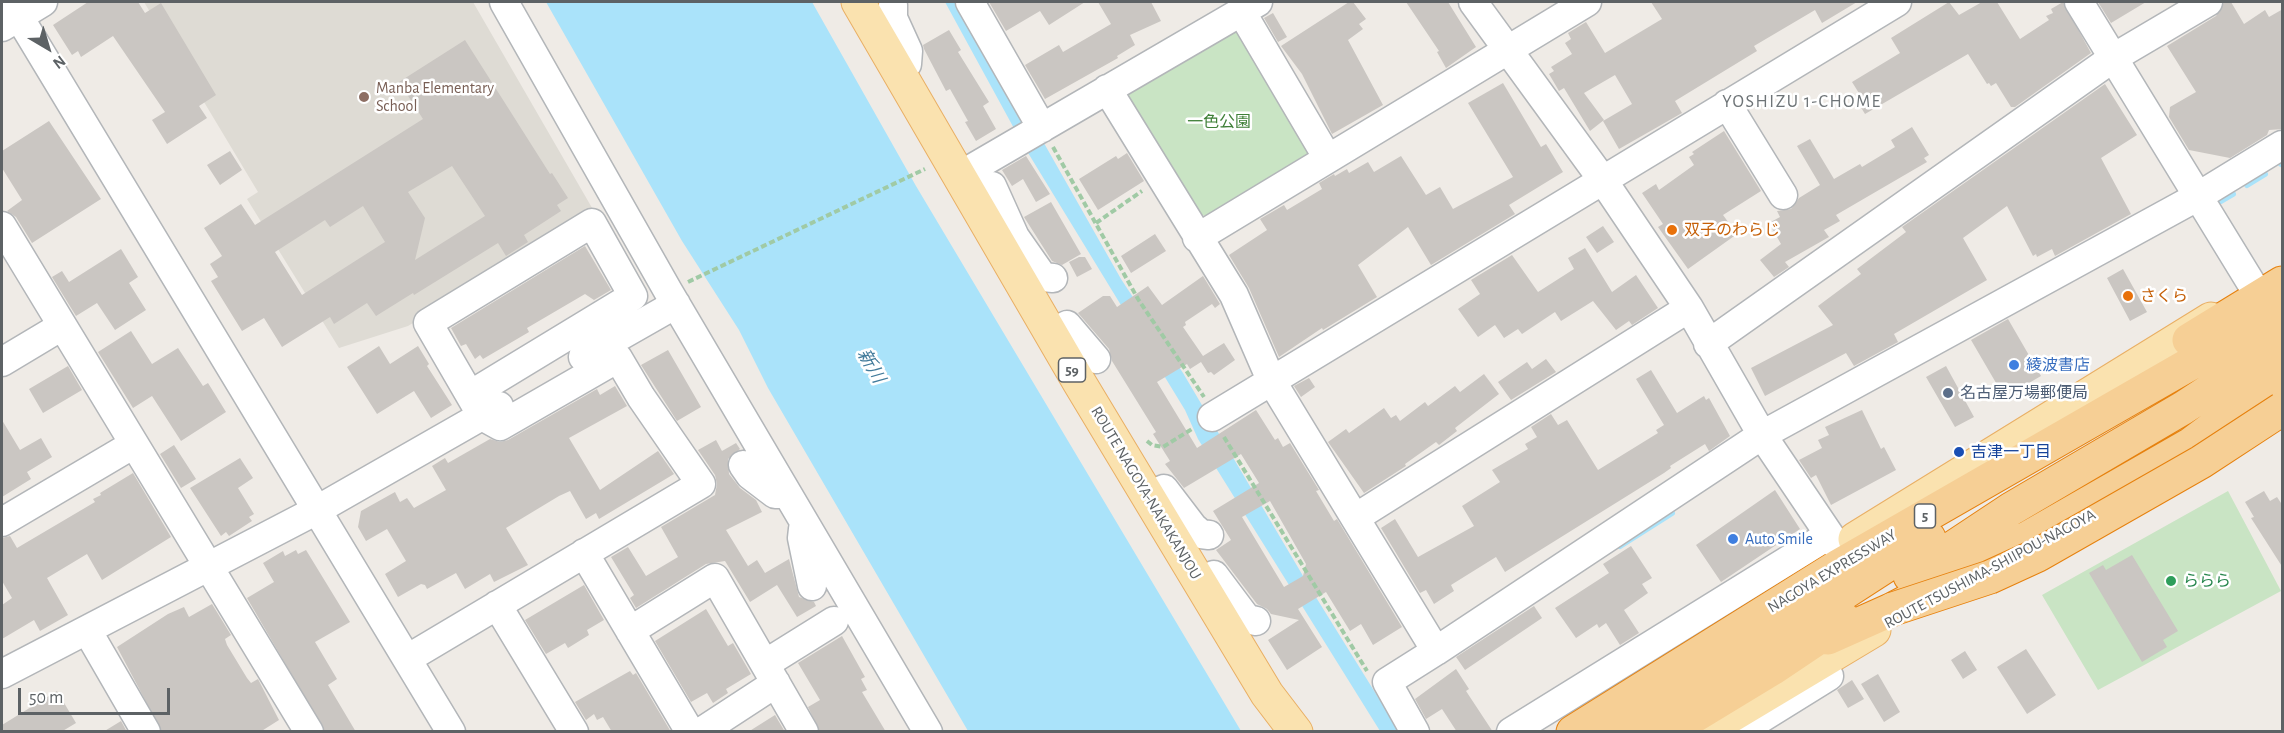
<!DOCTYPE html>
<meta charset="utf-8">
<style>
body{margin:0}
#map{position:relative;width:2284px;height:733px;overflow:hidden;background:#efebe6;font-family:"Alegreya Sans",sans-serif}
canvas{display:block}
.frame{position:absolute;inset:0;border:3px solid #5d6265;pointer-events:none}
.north{position:absolute;left:18px;top:18px;width:60px;height:60px;-webkit-text-stroke:4px #fff;paint-order:stroke;rotate:142deg;font-size:16px;font-weight:700;line-height:24px;text-align:center;color:#5d6265}
.north::after{content:'';display:block;margin:auto;width:21px;height:27px;background:#5d6265;clip-path:polygon(50% 0,100% 100%,50% 72%,0 100%)}
.scale{position:absolute;left:18px;top:688px;width:152px;height:27px;box-sizing:border-box;border:3px solid #5d6265;border-top:0;padding-left:8px;font-size:18px;line-height:21px;white-space:nowrap;color:#5d6265;-webkit-text-stroke:4px #fff;paint-order:stroke}
</style>
<div id="map">
<canvas width="2284" height="733"></canvas>
<div class="frame"></div>
<div class="north">N</div>
<div class="scale">50 m</div>
</div>
<script>
const c = document.querySelector('canvas').getContext('2d');
c.lineJoin = 'round';
function fillPath(path, color) {
  c.fillStyle = color;
  c.fill(path, 'evenodd');
}
function shape(rows) {
  const path = new Path2D();
  for (const r of rows) {
    path.moveTo(r[0], r[1]);
    for (let i = 2; i < r.length; i += 2) path.lineTo(r[i], r[i + 1]);
  }
  return path;
}
function trace(path, color, width, dash) {
  c.strokeStyle = color;
  c.lineWidth = width;
  c.lineCap = dash ? 'butt' : 'round';
  c.setLineDash(dash || []);
  c.stroke(path);
}
function label(font, color, halo, rows, align = 'center') {
  c.font = font + ' "Alegreya Sans","Noto Sans JP",sans-serif';
  c.lineWidth = 5;
  c.setLineDash([]);
  c.textBaseline = 'middle';
  c.strokeStyle = halo;
  c.fillStyle = color;
  for (const [text, x, y, turn = 0] of rows) {
    c.save();
    c.translate(x, y);
    c.rotate((+turn || 0) * Math.PI / 180);
    c.textAlign = isNaN(turn) ? turn : align;
    if (halo) c.strokeText(text, 0, 0);
    c.fillText(text, 0, 0);
    c.restore();
  }
}
const education = shape([
 [144,2,473,2,595,213,408,326,339,348,247,199,258,192]
]);
const green = shape([
 [1237,28,1312,155,1209,217,1195,213,1125,102,1128,93],
 [2228,491,2281,591,2098,690,2042,595]
]);
const water = shape([
 [546,2,812,2,916,186,1241,731,968,731,768,388,739,330,682,241],
 [945,2,964,2,1121,279,1183,373,1309,586,1399,731,1380,731,1198,439,1185,410,1022,143]
]);
const stream = shape([
 [2281,164,2282,163],
 [2247,185,2265,174],
 [2221,201,2233,194],
 [1620,546,1672,513]
]);
const building = shape([
 [88,2,138,2,145,13,161,3,216,95,199,106,207,118,167,144,152,120,165,112,113,36,81,57,78,51,72,55,53,25],
 [989,2,1085,2,1049,25,1040,11,1006,31],
 [1098,2,1151,2,1161,21,1130,35,1135,45,1117,56,1118,58,1045,99,1025,65,1059,45,1063,52,1111,24],
 [1349,2,1353,2,1366,19,1359,24,1363,29,1348,40,1383,105,1332,134,1302,74,1281,46],
 [1406,2,1448,2,1476,47,1446,68,1437,52,1439,51],
 [1651,2,1857,2,1822,23,1815,10,1754,46,1757,51,1675,101,1682,113,1619,149,1603,121,1632,104,1615,75,1584,93,1604,120,1590,131,1564,88,1559,91,1549,74,1554,71,1551,67,1572,54,1565,43,1571,39,1568,33,1586,22,1605,53,1662,19],
 [1949,2,1959,15,1982,2,1997,2,2020,39,2049,20,2046,16,2053,13,2051,9,2063,2,2091,53,2015,107,2011,107,1996,83,1991,86,1989,83,1987,84,1968,54,1865,114,1857,101,1862,98,1852,82,1900,53,1891,38],
 [2098,2,2146,2,2111,23],
 [2224,2,2231,2,2244,24,2265,10,2269,17,2283,9,2283,129,2269,130,2267,135,2230,158,2189,150,2169,117,2170,107,2196,92,2167,46,2216,16],
 [1273,13,1287,37,1278,42,1264,18],
 [949,30,961,50,958,52,989,102,983,106,996,129,976,141,965,122,968,121,950,89,946,91,924,49,923,45],
 [465,40,550,174,552,173,568,198,557,205,561,211,524,235,528,242,506,256,498,243,414,295,413,293,376,316,367,303,334,324,330,317,282,347,264,318,242,331,211,281,218,277,210,264,222,256,204,228,241,204,255,225,423,119,399,82],
 [452,166,485,216,415,260,425,218,408,192],
 [363,206,385,242,302,295,275,252,325,220,330,227],
 [1503,83,1541,147,1546,144,1563,172,1509,205,1515,214,1431,265,1408,227,1358,265,1377,297,1323,330,1322,328,1279,357,1249,288,1229,255,1267,230,1260,219,1284,205,1287,210,1322,189,1319,183,1334,174,1335,176,1347,169,1349,173,1368,162,1374,172,1401,156,1426,195,1440,187,1453,209,1513,177,1468,103],
 [2105,84,2137,135,2101,158,2131,214,2055,256,2052,249,2037,257,2036,254,2033,256,2007,206,1963,238,1987,280,1894,334,1898,342,1854,366,1846,353,1765,396,1751,368,1833,325,1818,306,1861,274,1857,269,1906,232,1902,227],
 [49,121,101,199,32,243,16,217,7,211,22,200,2,168,2,151],
 [1912,127,1929,155,1924,158,1927,162,1836,215,1840,221,1824,230,1829,237,1785,262,1789,267,1774,277,1760,260,1781,244,1769,223,1780,217,1777,211,1791,209,1799,198,1820,185,1797,146,1810,139,1834,179,1860,164,1862,167,1895,147,1891,140],
 [1724,131,1761,191,1723,215,1737,234,1688,269,1658,227,1663,224,1642,193,1656,184,1659,190,1694,165,1689,157,1694,154,1692,152],
 [230,151,242,170,220,185,207,165],
 [1127,153,1144,181,1098,210,1079,179,1116,156,1118,159],
 [1026,156,1050,194,1036,202,1023,179,1012,186,1002,170],
 [1051,202,1081,254,1062,265,1052,261,1024,217],
 [1603,226,1614,242,1597,253,1586,237],
 [1155,234,1166,251,1131,273,1121,256],
 [585,246,611,290,594,300,585,294,527,328,529,332,483,359,480,355,475,359,466,344,461,346,451,328],
 [1585,248,1612,292,1636,275,1658,308,1632,325,1629,321,1616,330,1593,301,1561,321,1555,312,1522,334,1518,329,1504,338,1495,325,1478,337,1458,309,1480,294,1471,280,1512,255,1538,292,1574,269,1568,258],
 [121,249,138,277,129,283,146,310,115,330,97,303,76,316,52,277,62,271,69,282],
 [1079,257,1085,257,1092,269,1077,277,1069,262],
 [2123,269,2147,312,2130,321,2107,278],
 [1203,276,1220,304,1215,308,1212,304,1185,322,1186,325,1183,327,1203,356,1224,343,1235,360,1214,375,1211,372,1208,373,1201,362,1190,369,1187,364,1157,382,1197,448,1256,410,1275,440,1278,438,1283,447,1290,443,1319,490,1316,491,1334,521,1337,519,1402,627,1373,645,1361,624,1350,631,1326,592,1298,609,1322,647,1287,670,1268,640,1299,620,1271,614,1267,609,1257,604,1216,550,1231,540,1213,511,1259,483,1241,454,1184,488,1165,464,1170,461,1153,434,1156,432,1112,361,1109,349,1078,313,1103,296,1110,296,1117,307,1148,286,1162,305],
 [1270,501,1306,564,1303,576,1284,587,1242,517],
 [2008,319,2041,376,2015,391,1999,388,1971,340],
 [131,331,152,364,178,348,203,386,208,383,226,412,181,441,152,396,133,408,98,352],
 [379,346,390,364,418,346,429,364,427,366,452,405,431,418,414,391,377,414,347,367],
 [668,350,701,407,677,421,641,365],
 [1546,359,1556,372,1511,400,1498,382,1527,362,1532,369],
 [68,366,82,390,43,413,29,389],
 [1946,366,1974,417,1955,427,1926,377],
 [1651,370,1677,413,1704,396,1706,400,1709,398,1730,436,1709,451,1705,444,1670,466,1671,468,1664,473,1505,572,1496,557,1451,585,1454,591,1434,604,1426,590,1420,593,1381,528,1395,519,1418,557,1474,526,1462,506,1500,482,1492,470,1528,449,1525,444,1537,437,1531,427,1551,414,1558,425,1567,420,1598,470,1658,433,1656,430,1664,425,1636,379],
 [1484,374,1499,394,1455,428,1457,431,1439,445,1436,442,1405,464,1406,466,1364,493,1328,442,1346,429,1349,433,1384,408,1391,418,1396,415,1400,421,1425,402,1428,406,1455,386,1460,392],
 [1309,378,1315,387,1301,397,1294,386],
 [615,386,627,406,569,438,600,490,658,451,674,474,599,519,596,513,586,519,570,491,559,496,506,528,528,565,494,582,490,574,465,589,456,573,427,589,425,585,421,584,398,597,385,574,406,561,387,529,366,541,358,527,361,511,395,492,400,502,407,498,414,508,446,490,432,466,445,458,448,463,490,439,500,442,508,440,597,389,600,395],
 [1862,410,1881,449,1884,447,1896,470,1831,505,1816,475,1811,478,1799,460,1822,448,1818,440,1829,435,1825,427],
 [2,420,20,450,41,438,52,457,27,472,31,479,2,497],
 [716,440,722,451,736,443,740,449,728,459,729,474,740,488,756,500,762,512,726,530,748,566,757,560,765,573,789,559,799,597,814,602,816,606,797,617,777,585,750,602,725,561,706,564,636,608,630,598,634,595,611,557,628,547,646,576,678,557,661,527,715,495,717,484,715,475,698,450],
 [174,445,196,479,181,488,160,454],
 [240,458,253,478,238,488,254,514,249,517,252,521,229,536,226,532,221,536,190,488],
 [133,473,171,537,102,580,87,554,47,578,68,615,40,631,34,620,2,639,2,605,12,598,2,581,2,538,10,536,17,548,95,502,93,499,101,495,100,493],
 [1775,490,1800,529,1721,582,1696,545],
 [2264,491,2270,501,2277,497,2283,506,2283,568,2251,518,2254,517,2245,502],
 [1631,546,1652,578,1642,584,1648,593,1624,610,1639,633,1620,645,1606,623,1599,628,1597,624,1576,638,1555,608,1609,573,1603,564],
 [296,550,298,554,306,550,350,622,315,642,337,679,328,685,356,732,325,732,247,598,274,582,263,563,283,551,285,556],
 [2132,555,2178,631,2163,640,2167,647,2142,662,2089,573,2103,565,2106,570],
 [584,585,604,620,587,630,589,635,568,648,565,643,546,654,525,620],
 [212,604,231,635,225,639,227,645,247,678,251,683,258,679,279,720,260,732,162,732,117,647,168,614,184,607,189,617],
 [1534,606,1542,618,1465,670,1456,657],
 [706,609,728,646,733,643,751,674,726,689,728,693,713,703,707,693,691,702,655,641],
 [842,636,865,677,861,679,867,690,862,692,886,732,820,732,808,707,820,700,798,663],
 [2026,649,2056,695,2027,714,1997,667],
 [1965,651,1977,670,1963,679,1951,660],
 [1456,669,1469,689,1466,691,1493,732,1457,732,1442,709,1426,719,1415,699],
 [630,671,633,675,636,673,671,732,612,732,603,717,597,720,594,714,586,720,575,702],
 [1878,674,1900,712,1884,722,1861,684],
 [1852,680,1864,699,1848,708,1837,690],
 [57,691,76,723,61,732,2,732,2,725],
 [775,715,785,732,748,732],
 [121,721,127,732,103,732]
]);
const path = shape([
 [1053,147,1138,299,1204,397],
 [1096,223,1142,191],
 [688,282,925,169],
 [1224,437,1367,671],
 [1147,441,1152,445,1163,447,1192,429]
]);
const minor = shape([
 [10,2,451,732],
 [504,2,668,291,928,732],
 [970,2,1042,128],
 [1473,2,1602,179,1689,308,1762,435,1839,549],
 [2079,2,2256,291],
 [893,5,893,18,908,51,907,64,898,71],
 [1241,11,1327,157],
 [2,27,43,2],
 [1107,89,1234,295,1271,380,1436,651,1762,435,2197,197,2282,145],
 [1727,104,1783,195],
 [959,176,1258,2],
 [992,186,1015,237,1043,277,1053,278],
 [2,226,309,732],
 [1197,238,1587,2],
 [1051,333,1067,325,1096,359],
 [1708,344,2113,58,2208,2],
 [583,357,676,304],
 [2,362,62,326],
 [1212,417,1897,2],
 [743,465,750,475,775,494,787,494],
 [1148,496,1164,489,1193,527,1201,534,1209,535],
 [1355,518,1689,308],
 [2,522,134,444],
 [803,529,802,538,812,586],
 [584,553,690,732],
 [1199,581,1214,575,1247,619,1256,621],
 [497,605,574,732],
 [87,630,146,732],
 [630,631,715,578,804,732],
 [407,659,701,484,641,397,618,358,500,426,482,416,428,323,592,223,633,296,470,395],
 [765,664,834,621],
 [2,674,317,510,499,406],
 [701,732,776,683],
 [1415,732,1387,682,1436,651],
 [1511,732,1829,535],
 [1739,732,1829,676]
]);
const major = shape([
 [858,2,1079,382,1267,694,1296,732],
 [1855,539,2211,319],
 [1704,732,1874,630]
]);
const highway = shape([
 [2189,340,2282,283],
 [1910,576,2011,509,2183,408,2282,343],
 [1828,638,1893,609,2029,537,2191,444,2282,376],
 [1573,732,1840,565,2282,311],
 [1624,732,1776,637,1929,538],
 [1668,732,1772,669,1845,620]
]);
const highwayBridge = shape([
 [1893,609,1990,577,2038,555,2201,462,2282,409]
]);
const markers = [
 [364,97,6,"#8d6e63"],
 [1672,230,6,"#e8710a"],
 [2128,296,6,"#e8710a"],
 [2014,365,6,"#3f7fe0"],
 [1948,393,6,"#5c6f8a"],
 [1959,452,6,"#1a4fb4"],
 [1733,539,6,"#3f7fe0"],
 [2171,581,6,"#2e9e5b"]
];
const shields = [
 [1072,370,27],
 [1925,516,21]
];
const shieldNames = [
 ["59",1072,370],
 ["5",1925,516]
];
const educationNames = [
 ["Manba Elementary",376,88],
 ["School",376,106]
];
const parkNames = [
 ["一色公園",1219,122]
];
const foodNames = [
 ["双子のわらじ",1684,230],
 ["さくら",2140,296]
];
const shopNames = [
 ["綾波書店",2026,365],
 ["Auto Smile",1745,539]
];
const serviceNames = [
 ["名古屋万場郵便局",1960,393]
];
const transitNames = [
 ["吉津一丁目",1971,452]
];
const streetNames = [
 ["ROUTE NAGOYA-NAKAKANJOU",1146,493,59],
 ["ROUTE TSUSHIMA-SHIIPOU-NAGOYA",1990,569,-28],
 ["NAGOYA EXPRESSWAY",1832,571,-31]
];
const leisureNames = [
 ["ららら",2183,581]
];
const neighbourhoodNames = [
 ["YOSHIZU 1-CHOME",1802,102]
];
const waterNames = [
 ["新川",871,366,60]
];
fillPath(education, '#dedbd4');
fillPath(green, '#c9e4c4');
fillPath(water, '#aae3fa');
trace(stream, '#aae3fa', 6);
fillPath(building, '#cac6c2');
trace(minor, '#b3b6b9', 31);
trace(major, '#e9af64', 35);
trace(highway, '#e6810e', 35);
trace(path, '#a0caa5', 4, [6, 3]);
trace(minor, '#fff', 28);
trace(major, '#fae2af', 33);
trace(highway, '#f6cf95', 33);
trace(highwayBridge, '#e6810e', 35, []);
trace(highwayBridge, '#f6cf95', 33);
for (const [x, y, r, color] of markers) {
  const dot = new Path2D();
  dot.arc(x, y, r, 0, 2 * Math.PI);
  c.fillStyle = color;
  c.fill(dot);
  trace(dot, '#fff', 2);
}
for (const [x, y, w] of shields) {
  const box = new Path2D();
  box.roundRect(x - w / 2, y - 12, w, 24, 4.5);
  c.fillStyle = '#fff';
  c.fill(box);
  trace(box, '#5d6265', 1.5);
}
label('bold 15px', '#5d6265', null, shieldNames);
label('16px', '#785e54', '#fff', educationNames, 'left');
label('16px', '#408039', '#fff', parkNames);
label('16px', '#c56008', '#fff', foodNames, 'left');
label('16px', '#366cbe', '#fff', shopNames, 'left');
label('16px', '#4e5e75', '#fff', serviceNames, 'left');
label('16px', '#164399', '#fff', transitNames, 'left');
label('16px', '#5d6265', '#fff', streetNames);
label('16px', '#27864d', '#fff', leisureNames, 'left');
c.letterSpacing = '1.5px';
label('18px', '#6e7477', '#fff', neighbourhoodNames);
c.letterSpacing = '0px';
label('italic 18px', '#427b9b', '#fff', waterNames);
</script>
